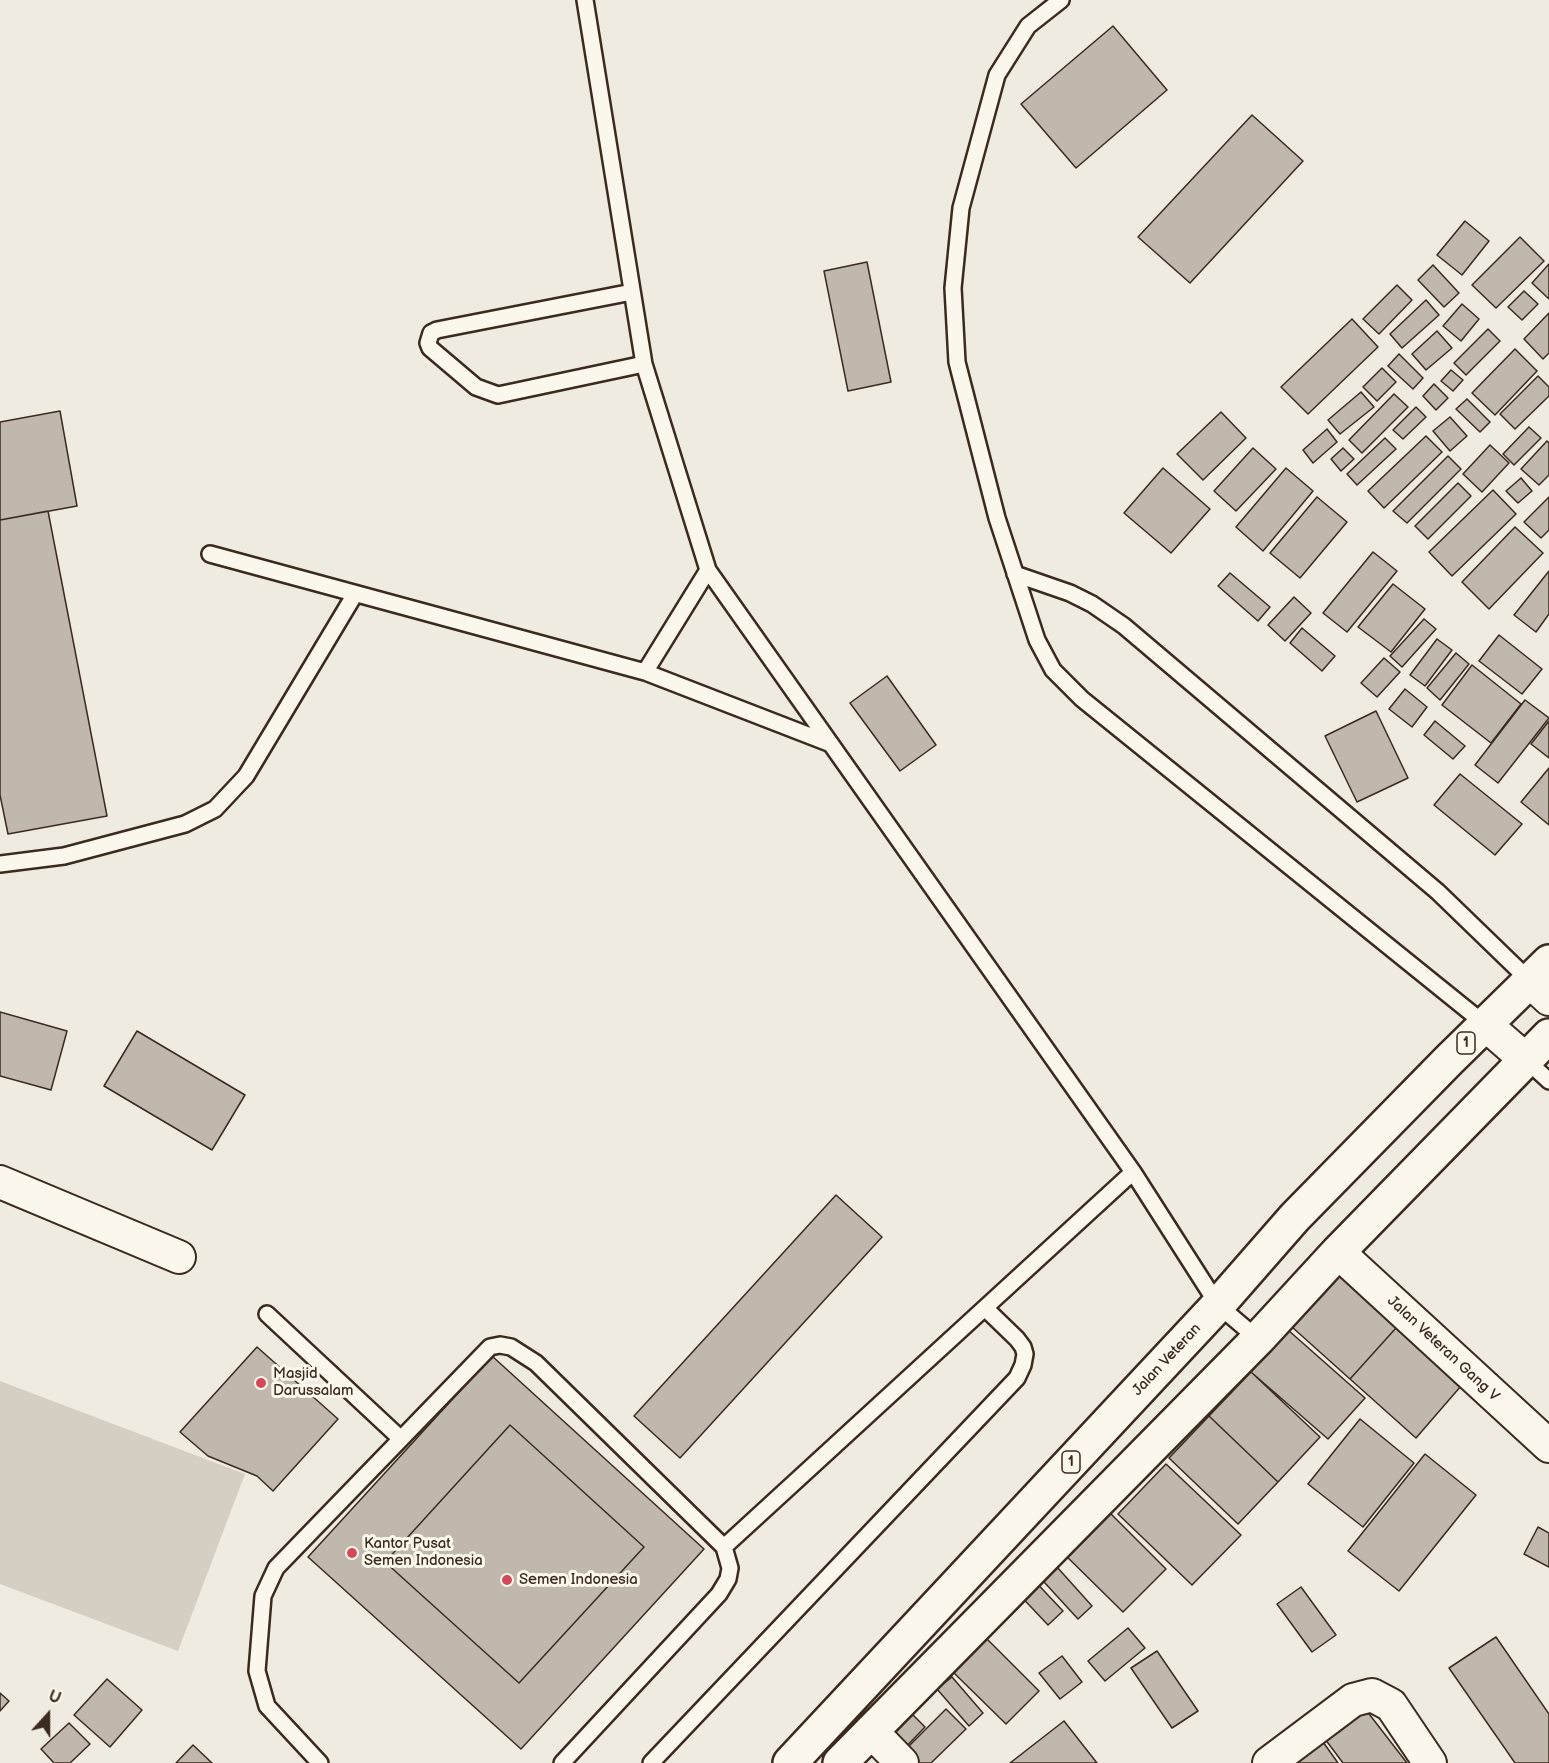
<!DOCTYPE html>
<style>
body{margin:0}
#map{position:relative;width:1549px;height:1763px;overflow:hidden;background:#f0ebe0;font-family:"Balsamiq Sans",sans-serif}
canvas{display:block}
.north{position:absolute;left:18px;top:1685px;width:60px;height:60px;-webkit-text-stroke:4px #fbf7ec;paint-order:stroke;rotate:21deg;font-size:16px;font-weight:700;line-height:24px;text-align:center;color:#3b2a1e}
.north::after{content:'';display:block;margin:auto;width:21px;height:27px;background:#3b2a1e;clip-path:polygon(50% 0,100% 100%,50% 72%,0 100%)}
</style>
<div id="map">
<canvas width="1549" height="1763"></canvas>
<div class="north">U</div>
</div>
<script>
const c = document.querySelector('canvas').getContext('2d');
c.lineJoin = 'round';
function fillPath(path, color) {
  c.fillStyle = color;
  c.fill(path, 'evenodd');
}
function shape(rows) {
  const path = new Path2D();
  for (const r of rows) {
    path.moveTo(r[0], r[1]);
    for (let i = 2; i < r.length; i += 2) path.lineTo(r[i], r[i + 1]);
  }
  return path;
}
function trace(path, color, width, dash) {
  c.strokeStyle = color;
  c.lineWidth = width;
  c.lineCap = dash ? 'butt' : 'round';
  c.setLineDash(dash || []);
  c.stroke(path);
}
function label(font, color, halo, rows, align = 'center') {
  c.font = font + ' "Balsamiq Sans",sans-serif';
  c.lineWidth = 6;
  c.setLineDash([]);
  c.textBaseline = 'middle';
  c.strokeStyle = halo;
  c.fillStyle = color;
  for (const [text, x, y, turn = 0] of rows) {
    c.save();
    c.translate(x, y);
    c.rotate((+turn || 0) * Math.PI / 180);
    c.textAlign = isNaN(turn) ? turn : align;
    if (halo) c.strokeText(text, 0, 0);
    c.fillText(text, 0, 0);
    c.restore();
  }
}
const green = shape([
 [0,1381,245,1474,178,1651,0,1584]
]);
const building = shape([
 [1113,26,1167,90,1076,168,1021,104,1113,26],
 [1252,115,1303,161,1190,283,1138,237,1252,115],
 [1465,221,1489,241,1462,275,1437,255,1465,221],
 [1520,237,1544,261,1496,308,1472,285,1520,237],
 [867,262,891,382,848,391,824,271,867,262],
 [1549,264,1549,299,1532,283,1549,264],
 [1433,265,1459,293,1444,307,1418,280,1433,265],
 [1397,285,1412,300,1379,334,1363,319,1397,285],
 [1524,291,1538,304,1522,320,1508,307,1524,291],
 [1426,300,1439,315,1402,348,1390,334,1426,300],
 [1462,304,1479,319,1461,341,1443,326,1462,304],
 [1549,313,1549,353,1543,359,1524,339,1549,313],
 [1352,319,1378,347,1308,414,1281,387,1352,319],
 [1488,329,1500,341,1466,375,1454,363,1488,329],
 [1437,331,1452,348,1426,370,1412,354,1437,331],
 [1515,349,1537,371,1495,415,1472,393,1515,349],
 [1399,354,1423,378,1413,389,1388,366,1399,354],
 [1382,368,1396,382,1377,401,1363,387,1382,368],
 [1451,370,1463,380,1453,391,1441,381,1451,370],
 [1538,376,1549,387,1549,396,1515,429,1500,414,1538,376],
 [1434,384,1448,398,1436,410,1423,396,1434,384],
 [1361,392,1374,407,1340,434,1328,420,1361,392],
 [1394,394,1408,407,1362,453,1349,440,1394,394],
 [1467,399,1490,422,1480,432,1456,409,1467,399],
 [1416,407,1426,417,1403,439,1393,430,1416,407],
 [60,411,77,506,0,520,0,422,60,411],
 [1221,412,1246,438,1203,480,1177,454,1221,412],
 [1450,417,1467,436,1450,451,1433,431,1450,417],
 [1529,427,1541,438,1514,465,1503,454,1529,427],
 [1327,429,1337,442,1313,463,1303,450,1327,429],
 [1426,436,1442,452,1384,508,1368,491,1426,436],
 [1385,438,1396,449,1357,485,1347,474,1385,438],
 [1547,441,1549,443,1549,475,1539,485,1521,469,1547,441],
 [1490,445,1509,463,1482,492,1463,474,1490,445],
 [1253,448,1276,469,1236,511,1214,491,1253,448],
 [1343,448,1354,459,1341,471,1331,459,1343,448],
 [1448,456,1461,469,1407,523,1393,511,1448,456],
 [1163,468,1210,509,1171,553,1124,513,1163,468],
 [1286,468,1313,491,1263,551,1236,527,1286,468],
 [1521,478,1532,491,1518,503,1506,491,1521,478],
 [1458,483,1471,496,1428,539,1415,526,1458,483],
 [1493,490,1516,514,1452,576,1429,552,1493,490],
 [1317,497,1347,522,1300,578,1270,553,1317,497],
 [1549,497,1549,530,1541,538,1524,522,1549,497],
 [48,511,107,816,8,834,0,795,0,520,48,511],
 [1515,527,1543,553,1489,609,1462,582,1515,527],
 [1373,552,1397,571,1347,632,1323,613,1373,552],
 [1549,571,1549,614,1536,632,1514,615,1549,571],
 [1230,573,1270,607,1258,621,1218,586,1230,573],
 [1393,584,1425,609,1391,652,1358,627,1393,584],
 [1294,597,1311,613,1285,641,1268,625,1294,597],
 [1424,619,1436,629,1402,667,1390,656,1424,619],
 [1302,628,1335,656,1322,671,1290,643,1302,628],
 [1499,635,1542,669,1522,694,1479,661,1499,635],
 [1437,639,1452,650,1425,686,1410,675,1437,639],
 [1456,653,1469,664,1440,700,1427,688,1456,653],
 [1384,658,1400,672,1377,697,1361,683,1384,658],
 [1472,665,1521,704,1491,743,1442,705,1472,665],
 [887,676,936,745,900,771,850,703,887,676],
 [1405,689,1427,707,1412,727,1389,709,1405,689],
 [1525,700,1549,718,1498,783,1475,765,1525,700],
 [1376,711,1408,778,1357,802,1325,736,1376,711],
 [1435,721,1465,746,1453,759,1424,735,1435,721],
 [1549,721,1549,758,1531,744,1549,721],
 [1549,768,1549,825,1521,802,1549,768],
 [1460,774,1522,824,1495,855,1434,805,1460,774],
 [0,1012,67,1031,51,1090,0,1076,0,1012],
 [137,1031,245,1095,212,1150,104,1086,137,1031],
 [836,1195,882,1237,680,1458,634,1416,836,1195],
 [1338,1275,1396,1328,1350,1379,1292,1327,1338,1275],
 [1396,1328,1461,1386,1416,1438,1350,1379,1396,1328],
 [1288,1330,1365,1398,1328,1439,1251,1372,1288,1330],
 [257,1347,338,1419,273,1491,257,1476,208,1456,180,1432,257,1347],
 [492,1356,704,1549,521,1749,308,1557,492,1356],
 [510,1425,644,1547,519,1683,385,1562,510,1425],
 [1251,1372,1320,1437,1278,1482,1209,1416,1251,1372],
 [1209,1416,1278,1482,1238,1524,1169,1458,1209,1416],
 [1360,1419,1414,1463,1363,1527,1308,1484,1360,1419],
 [510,1425,644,1547,519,1683,385,1562,510,1425],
 [1425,1454,1476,1495,1399,1591,1348,1551,1425,1454],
 [1166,1464,1241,1535,1192,1585,1118,1514,1166,1464],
 [1099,1502,1166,1569,1123,1612,1056,1546,1099,1502],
 [1538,1527,1549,1533,1549,1567,1524,1554,1538,1527],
 [1048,1557,1092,1606,1078,1619,1033,1570,1048,1557],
 [1029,1575,1063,1611,1048,1625,1014,1589,1029,1575],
 [1301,1587,1336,1635,1312,1652,1277,1604,1301,1587],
 [1128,1628,1145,1648,1105,1681,1088,1661,1128,1628],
 [1496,1637,1549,1714,1549,1763,1515,1763,1449,1668,1496,1637],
 [986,1638,1039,1691,1006,1724,953,1672,986,1638],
 [1157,1651,1198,1711,1172,1728,1131,1668,1157,1651],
 [1062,1656,1082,1682,1060,1699,1039,1673,1062,1656],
 [952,1677,983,1713,969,1726,937,1689,952,1677],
 [107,1679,142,1710,110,1747,74,1715,107,1679],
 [0,1693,9,1701,0,1711,0,1693],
 [903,1705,925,1727,901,1752,878,1730,903,1705],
 [946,1709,966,1729,931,1763,908,1763,900,1755,946,1709],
 [1366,1710,1407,1763,1343,1763,1325,1739,1366,1710],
 [1064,1721,1097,1763,1010,1763,1064,1721],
 [69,1723,90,1744,70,1763,54,1763,41,1749,69,1723],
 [1323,1742,1338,1763,1287,1763,1323,1742],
 [193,1745,212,1763,176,1763,193,1745]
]);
const lane = shape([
 [585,0,644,364,708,570,1133,1172,1218,1305,1258,1339],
 [1061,0,1028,26,997,75,961,208,953,288,957,362,997,518,1037,640,1053,670,1082,699,1486,1025],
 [632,292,437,330,431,333,428,343,430,348,476,387,498,395,644,364],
 [210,554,645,672,831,744],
 [1015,574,1070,593,1092,604,1124,626,1438,892,1531,982],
 [645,672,708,570],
 [0,864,64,856,185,824,215,809,246,776,355,594],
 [1525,1059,1549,1081],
 [267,1314,401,1439],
 [724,1547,1133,1172],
 [320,1763,267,1706,257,1671,263,1596,276,1568,490,1347,500,1345,511,1347,536,1363,724,1547,730,1568,728,1579,719,1594,562,1763],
 [651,1763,1017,1378,1023,1365,1025,1354,1023,1347,1017,1339,985,1308]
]);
const street = shape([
 [1531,982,1549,999],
 [1486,1025,1525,1059],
 [0,1182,179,1257],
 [1338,1252,1549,1446],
 [871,1731,902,1763],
 [1269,1763,1353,1700,1372,1695,1391,1705,1430,1763]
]);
const highway = shape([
 [790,1763,1218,1305,1295,1217,1449,1060,1549,962],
 [840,1763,1258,1339,1338,1252,1549,1036]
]);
const markers = [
 [261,1383,6,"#d1495b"],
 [352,1553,6,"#d1495b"],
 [507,1580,6,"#d1495b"]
];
const shields = [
 [1466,1043,18],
 [1071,1462,18]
];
const shieldNames = [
 ["1",1466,1043],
 ["1",1071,1462]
];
const streetNames = [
 ["Jalan Veteran Gang V",1443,1349,43],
 ["Jalan Veteran",1167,1360,-47]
];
const poiNames = [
 ["Masjid",273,1374],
 ["Darussalam",273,1391],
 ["Kantor Pusat",364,1544],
 ["Semen Indonesia",364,1561],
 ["Semen Indonesia",519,1580]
];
fillPath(green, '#d5cec3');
fillPath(building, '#c0b8ad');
trace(building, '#3b2a1e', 1.5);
trace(lane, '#3b2a1e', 20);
trace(street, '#3b2a1e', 36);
trace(highway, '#3b2a1e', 38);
trace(lane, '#fbf7ec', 15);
trace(street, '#fbf7ec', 32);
trace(highway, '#fbf7ec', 33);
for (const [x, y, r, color] of markers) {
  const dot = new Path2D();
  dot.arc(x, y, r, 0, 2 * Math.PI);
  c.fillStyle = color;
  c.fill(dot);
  trace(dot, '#fbf7ec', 2);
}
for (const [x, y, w] of shields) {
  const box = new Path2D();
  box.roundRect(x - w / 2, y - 11, w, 22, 4.5);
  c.fillStyle = '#fbf7ec';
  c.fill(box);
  trace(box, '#3b2a1e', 1.5);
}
label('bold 14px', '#3b2a1e', null, shieldNames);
label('15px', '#3b2a1e', '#fbf7ec', streetNames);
label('15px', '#3b2a1e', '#fbf7ec', poiNames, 'left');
</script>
